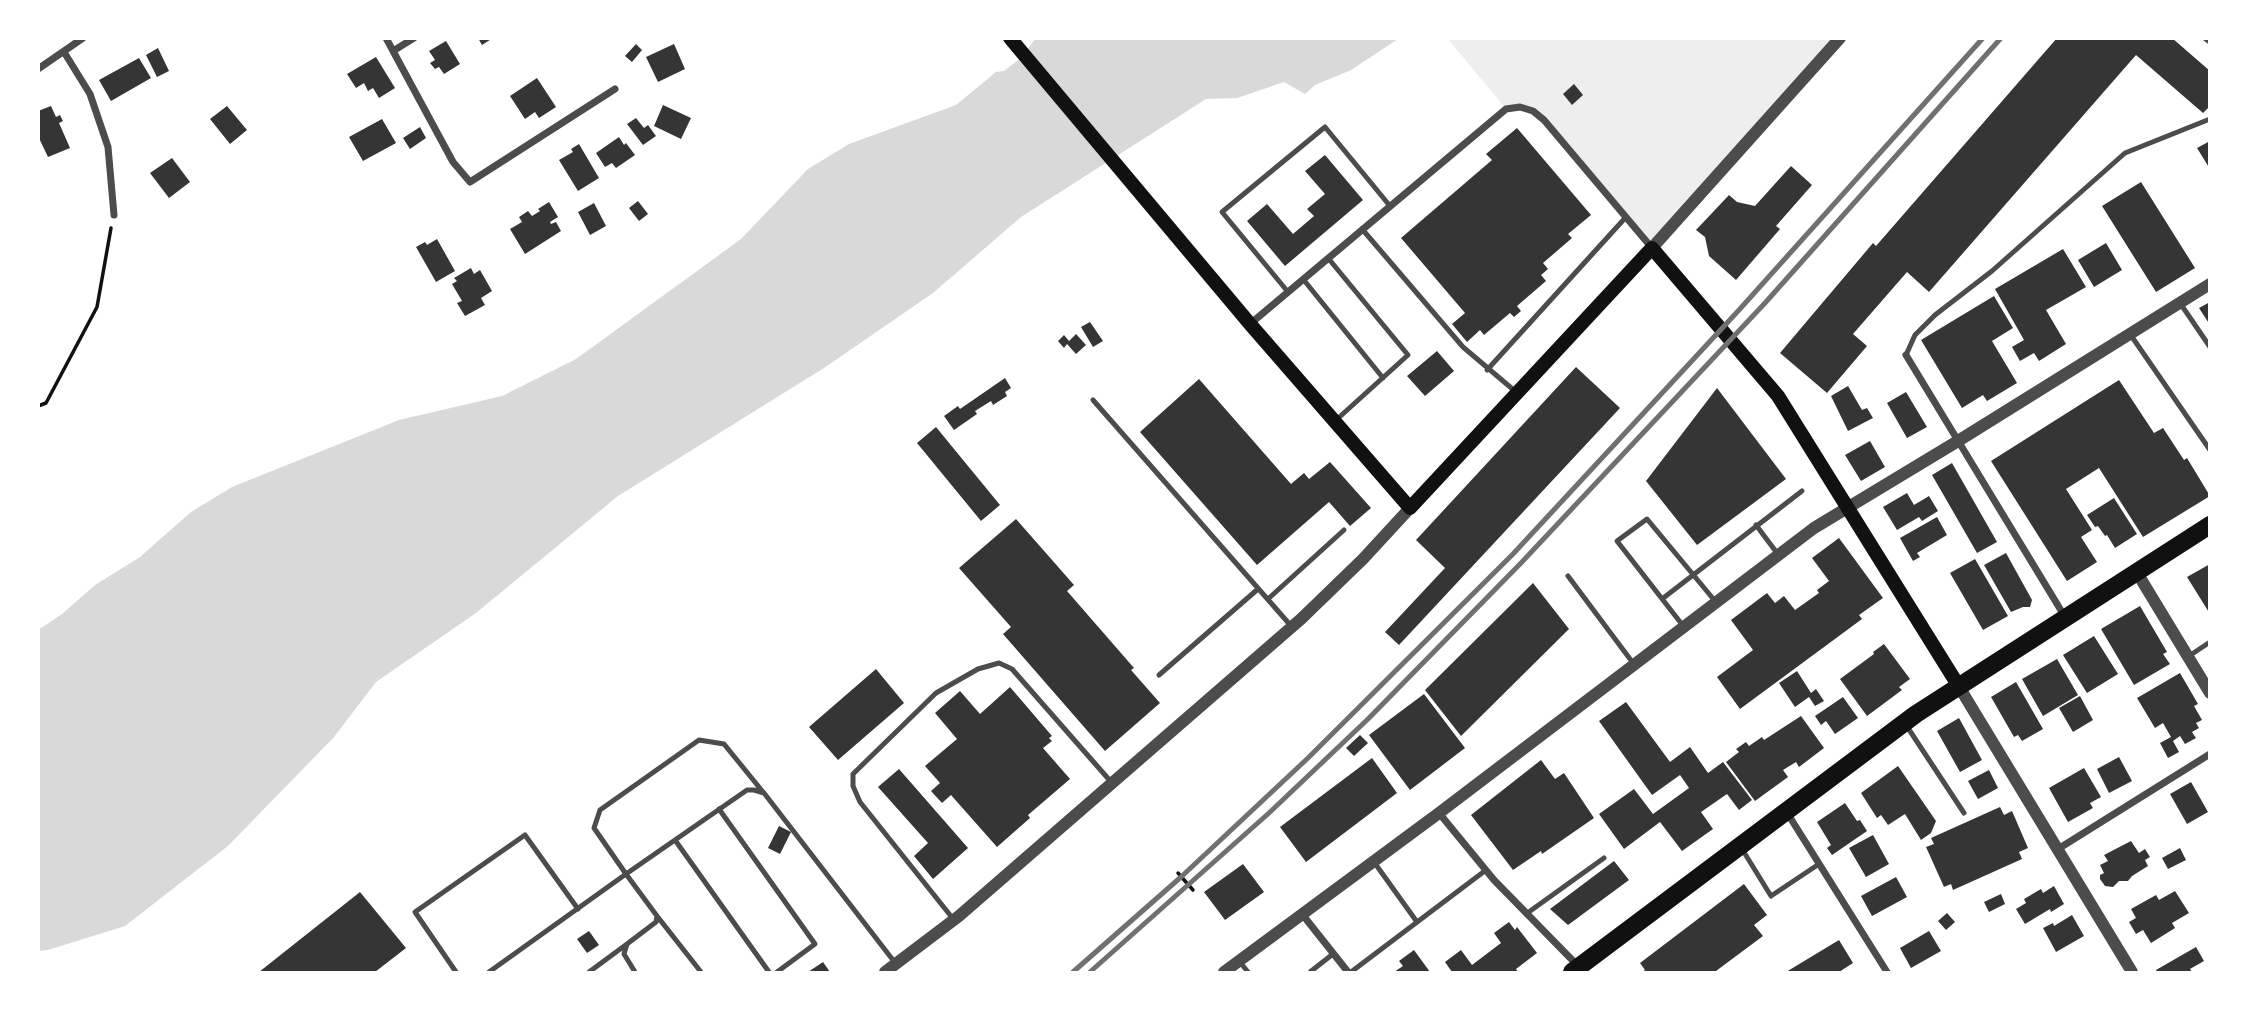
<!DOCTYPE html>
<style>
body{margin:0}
#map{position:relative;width:2248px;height:1011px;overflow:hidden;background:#fff;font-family:Montserrat,sans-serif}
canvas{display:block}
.frame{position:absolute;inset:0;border:40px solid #fff;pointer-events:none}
</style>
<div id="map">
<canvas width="2248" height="1011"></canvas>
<div class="frame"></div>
</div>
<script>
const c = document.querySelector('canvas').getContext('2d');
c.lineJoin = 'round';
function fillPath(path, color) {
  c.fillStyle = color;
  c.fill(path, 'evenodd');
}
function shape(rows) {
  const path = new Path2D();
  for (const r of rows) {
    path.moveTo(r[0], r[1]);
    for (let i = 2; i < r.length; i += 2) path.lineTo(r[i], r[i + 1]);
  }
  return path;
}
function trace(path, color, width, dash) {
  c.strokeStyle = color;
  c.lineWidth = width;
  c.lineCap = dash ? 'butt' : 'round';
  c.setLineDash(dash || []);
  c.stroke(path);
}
const green = shape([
 [1448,39,1840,39,1652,248,1533,111,1506,109]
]);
const water = shape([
 [1035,39,1398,39,1351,70,1315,85,1305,94,1284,82,1237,98,1206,99,1021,217,933,293,824,368,618,496,476,613,376,682,334,737,228,846,125,926,48,950,39,951,38,630,62,614,95,585,140,557,191,512,232,487,399,420,502,396,576,359,741,239,808,169,849,144,956,105,996,72,1004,71,1022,57]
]);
const building = shape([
 [478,38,493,38,482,45],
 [2057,38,2172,38,2210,71,2210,106,2203,113,2136,55,1929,292,1907,272,1853,334,1867,346,1827,393,1780,353,1873,243,1876,246],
 [446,41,460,64,444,74,439,67,435,69,430,63,435,60,429,51],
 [636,44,642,50,632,62,625,56],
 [674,44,685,69,658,82,646,57],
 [158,48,169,71,157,77,146,55],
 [376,57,395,88,379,98,373,88,368,91,364,83,356,88,347,74],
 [139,58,151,78,111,101,99,80],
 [537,78,556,107,539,118,535,112,525,119,510,96],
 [1574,84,1583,95,1572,105,1563,94],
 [663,105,691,118,681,139,654,126],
 [51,106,56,117,60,115,63,121,59,123,70,148,48,157,38,136,38,111],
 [227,106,247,130,230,144,210,119],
 [636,118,644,128,648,125,656,136,643,145,627,124],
 [382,119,396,143,363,161,349,137],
 [420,127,426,138,410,149,403,138],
 [1517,128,1591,215,1568,234,1572,238,1543,263,1548,269,1541,275,1546,281,1517,306,1521,311,1514,317,1510,313,1484,335,1480,330,1467,342,1452,324,1465,313,1401,238,1492,160,1486,154],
 [619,137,624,145,626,143,635,155,616,168,612,163,605,167,596,153],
 [2210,141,2210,169,2197,148],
 [579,144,599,178,578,191,559,160,573,152,571,149],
 [1325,155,1363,200,1285,266,1247,221,1267,204,1293,234,1314,216,1307,209,1325,194,1305,171],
 [172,158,190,182,169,198,150,173],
 [1791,166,1812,185,1776,226,1780,229,1736,280,1709,256,1705,237,1696,230,1729,195,1737,202,1755,206],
 [2141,182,2195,268,2156,292,2102,206],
 [638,201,648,214,639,221,629,208],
 [549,202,558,217,550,222,551,224,556,222,561,231,525,254,510,229,522,222,519,217,528,211,532,216,540,211,538,209],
 [594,203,606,226,590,235,578,212],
 [437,239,455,271,436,282,416,247,425,242,427,245],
 [2106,243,2122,270,2094,287,2078,260],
 [2063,249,2086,287,2046,310,2066,344,2039,361,2034,353,2020,361,2012,347,2024,340,1995,289],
 [471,268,474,274,480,270,492,291,481,298,485,305,465,316,457,303,462,301,452,284,457,281,454,278],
 [1994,296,2013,328,1992,341,2017,383,1987,401,1983,395,1962,408,1921,340],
 [2210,302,2210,325,2199,308],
 [1090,322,1103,341,1093,347,1081,327],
 [1076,334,1086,345,1076,354,1067,344,1064,348,1058,341,1064,335,1069,341],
 [1437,351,1454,371,1425,396,1407,376],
 [1576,367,1620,408,1399,645,1385,632,1445,568,1416,540],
 [1005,378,1011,388,1005,392,1007,396,993,405,991,401,975,411,977,414,954,430,944,416,958,406,960,409],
 [1199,379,1291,484,1304,473,1309,479,1330,462,1371,508,1350,526,1329,502,1257,565,1140,432],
 [2119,380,2154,433,2163,428,2184,460,2187,458,2210,496,2143,537,2099,468,2066,489,2092,530,2081,537,2097,562,2067,581,1991,461],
 [1848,386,1862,410,1867,408,1873,418,1848,431,1831,396],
 [1717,388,1786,479,1697,545,1646,481],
 [1906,392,1927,427,1907,438,1887,403],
 [936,427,1000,505,981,521,917,443],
 [1870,441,1885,467,1861,481,1845,455],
 [1952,463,1997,542,1977,553,1932,475],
 [1907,493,1914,505,1929,496,1938,511,1922,521,1919,517,1897,530,1883,507],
 [2114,498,2137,534,2115,548,2107,535,2105,536,2098,526,2095,527,2087,515],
 [1937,517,1947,535,1917,553,1920,557,1913,561,1900,538],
 [1016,519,1074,585,1067,591,1134,668,1131,670,1160,703,1105,751,1003,634,1011,627,959,568],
 [1839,538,1883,598,1859,615,1862,619,1740,709,1717,677,1753,650,1731,620,1767,593,1775,603,1784,596,1795,610,1819,593,1817,590,1829,581,1812,558],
 [2006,553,2032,600,2030,607,2023,607,2011,612,1984,565],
 [1975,559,2008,616,1983,630,1950,573],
 [2210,564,2210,614,2187,577],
 [1533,583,1569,629,1461,736,1425,690],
 [2140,606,2167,652,2163,654,2170,664,2134,685,2101,629],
 [2094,636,2118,674,2087,693,2063,655],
 [1884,644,1910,679,1899,687,1902,690,1867,716,1840,679,1874,654,1873,652],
 [2057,659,2078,695,2043,716,2022,679],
 [876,669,904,703,838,760,809,727],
 [1797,671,1811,693,1816,689,1824,701,1815,706,1809,697,1795,707,1779,683],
 [2180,673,2198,704,2194,706,2202,720,2196,723,2199,728,2192,732,2196,738,2185,744,2180,736,2173,741,2179,752,2168,758,2160,743,2171,737,2163,723,2155,728,2137,698],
 [2016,682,2043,729,2022,741,2018,735,2014,737,1991,697],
 [1010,687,1052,736,1049,738,1052,741,1043,748,1070,779,1028,815,1030,818,997,847,951,795,942,803,931,791,940,783,925,766,957,739,935,713,960,691,980,714],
 [1424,694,1465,748,1410,790,1369,735],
 [2080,696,2093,720,2073,732,2059,708],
 [1843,697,1858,718,1835,734,1826,721,1821,725,1815,716],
 [1626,702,1670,762,1690,747,1708,773,1723,762,1752,800,1739,810,1727,794,1701,812,1713,829,1682,851,1660,822,1624,849,1599,814,1634,789,1653,814,1689,788,1680,775,1652,795,1599,721],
 [1801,716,1824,748,1799,767,1796,762,1783,770,1788,777,1755,801,1726,762,1739,752,1736,749,1746,742,1749,746,1762,737,1764,740],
 [1959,718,1982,760,1960,772,1937,731],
 [1360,735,1368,743,1354,756,1346,748],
 [2119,757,2132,781,2109,793,2097,769],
 [1372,758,1397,793,1306,862,1280,827],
 [1541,760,1555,779,1564,773,1594,818,1542,854,1541,851,1513,870,1471,815],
 [1898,766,1936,821,1931,833,1921,840,1905,814,1888,825,1881,815,1877,818,1861,793],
 [2084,768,2101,797,2090,803,2093,808,2068,822,2049,788],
 [899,769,968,848,933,879,914,856,928,843,878,787],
 [1989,770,1998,788,1978,799,1968,781],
 [2191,782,2208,812,2187,824,2170,794],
 [1845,803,1857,821,1860,820,1867,831,1832,855,1827,848,1831,845,1817,822],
 [2000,807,2004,815,2012,811,2028,848,2019,852,2022,859,1953,890,1951,884,1944,887,1926,847,1934,844,1931,838],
 [779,826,791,832,780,854,768,848],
 [1873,835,1889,864,1866,877,1849,848],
 [2131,841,2139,853,2145,849,2150,857,2145,860,2148,866,2132,876,2128,881,2119,881,2113,887,2105,886,2100,879,2100,875,2104,873,2100,865,2108,861,2104,855],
 [2180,848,2186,860,2168,869,2162,858],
 [1614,861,1629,880,1568,925,1550,909],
 [1243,864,1264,892,1225,920,1204,892],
 [1896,877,1907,897,1872,916,1861,896],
 [1744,884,1767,915,1754,925,1763,936,1716,971,1717,972,1642,972,1645,970,1640,963],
 [2054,886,2064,904,2051,912,2050,909,2025,924,2016,909,2026,903,2024,899,2041,889,2043,893],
 [2175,891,2189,913,2172,923,2175,928,2151,943,2143,930,2136,934,2129,922,2136,918,2131,909,2156,895,2159,900],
 [360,892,406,948,375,972,259,972],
 [2001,894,2005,904,1989,912,1984,902],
 [1947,913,1955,922,1946,930,1938,921],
 [2072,915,2084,936,2056,952,2043,928,2053,923,2054,926],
 [1509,922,1515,930,1517,927,1537,953,1516,969,1518,972,1452,972,1445,962,1461,950,1472,965,1501,943,1494,933],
 [589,931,599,945,587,953,577,939],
 [1929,931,1941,951,1911,968,1900,948],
 [1839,940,1853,963,1839,972,1786,972],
 [2196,947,2204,961,2190,969,2192,972,2157,972,2156,970],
 [1414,950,1430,972,1394,972,1403,966,1399,961],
 [823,962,830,972,808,972]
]);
const path = shape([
 [38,406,46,403,97,307,111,228],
 [1178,873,1193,890]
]);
const service = shape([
 [1362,229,1463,347,1516,392],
 [1328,258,1408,355,1335,421],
 [1303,279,1383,378],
 [1288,292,1222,212,1325,127,1390,206],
 [2180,303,2210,347],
 [2130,334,2210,450],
 [1906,355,1915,335,1935,315,1992,271,2125,153,2210,119],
 [1487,370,1626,217],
 [1093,400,1292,627],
 [1756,525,1777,553],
 [1568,576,1633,663],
 [1268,599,1344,530],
 [1662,599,1802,491],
 [1684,627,1617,541,1647,519,1715,601],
 [2189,656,2210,642],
 [1159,675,1258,589],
 [1906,725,1964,813],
 [719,809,815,944,777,972],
 [675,840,769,972],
 [1742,849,1771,896,1819,864],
 [1374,862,1417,922],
 [1526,914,1604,858],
 [657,916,701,972],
 [954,920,860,802,853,786,853,774,936,693,978,669,999,663,1012,669,1112,783],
 [1239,961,1248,972],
 [456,972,415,912,525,835,578,909],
 [489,972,626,874,594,828,600,810,699,740,724,744,763,792],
 [589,972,627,944],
 [635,972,624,954,627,944,656,922,657,916,626,874,747,790,754,790,764,793,896,964],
 [1310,972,1333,954],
 [1351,972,1486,870]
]);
const minor = shape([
 [386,38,453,162,470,182,615,89],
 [2206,38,2210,41],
 [393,51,414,38],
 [64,52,90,94,108,147,114,215],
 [38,69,83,38],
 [1250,324,1506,109,1520,107,1533,111,1544,120,1652,248],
 [1906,355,2065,617],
 [1786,811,1887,972],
 [1439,813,1494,880,1579,967],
 [2058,849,2210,754],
 [1302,914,1348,972]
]);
const tertiary = shape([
 [1652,248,1840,38],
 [2136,571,2210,693],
 [1958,685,2132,972],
 [885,972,959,916,1301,619,1363,559,1410,508],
 [1224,972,1439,813,1814,528,1958,441,2210,284]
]);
const secondary = shape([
 [1010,38,1250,324,1410,508,1652,248,1778,396,1958,685]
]);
const trunk = shape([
 [1572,972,1916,714,2210,525]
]);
const rail = shape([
 [1073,972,1181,877,1308,758,1513,554,1739,310,1983,38],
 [1090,972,1269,813,1368,719,1521,563,1765,303,2001,38]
]);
fillPath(green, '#eee');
fillPath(water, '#d9d9d9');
fillPath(building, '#353535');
trace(path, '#111', 3.5);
trace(service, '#4c4c4c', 5);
trace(minor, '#4c4c4c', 7);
trace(tertiary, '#4c4c4c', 12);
trace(secondary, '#111', 14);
trace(trunk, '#111', 18);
trace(rail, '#707070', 5);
</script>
